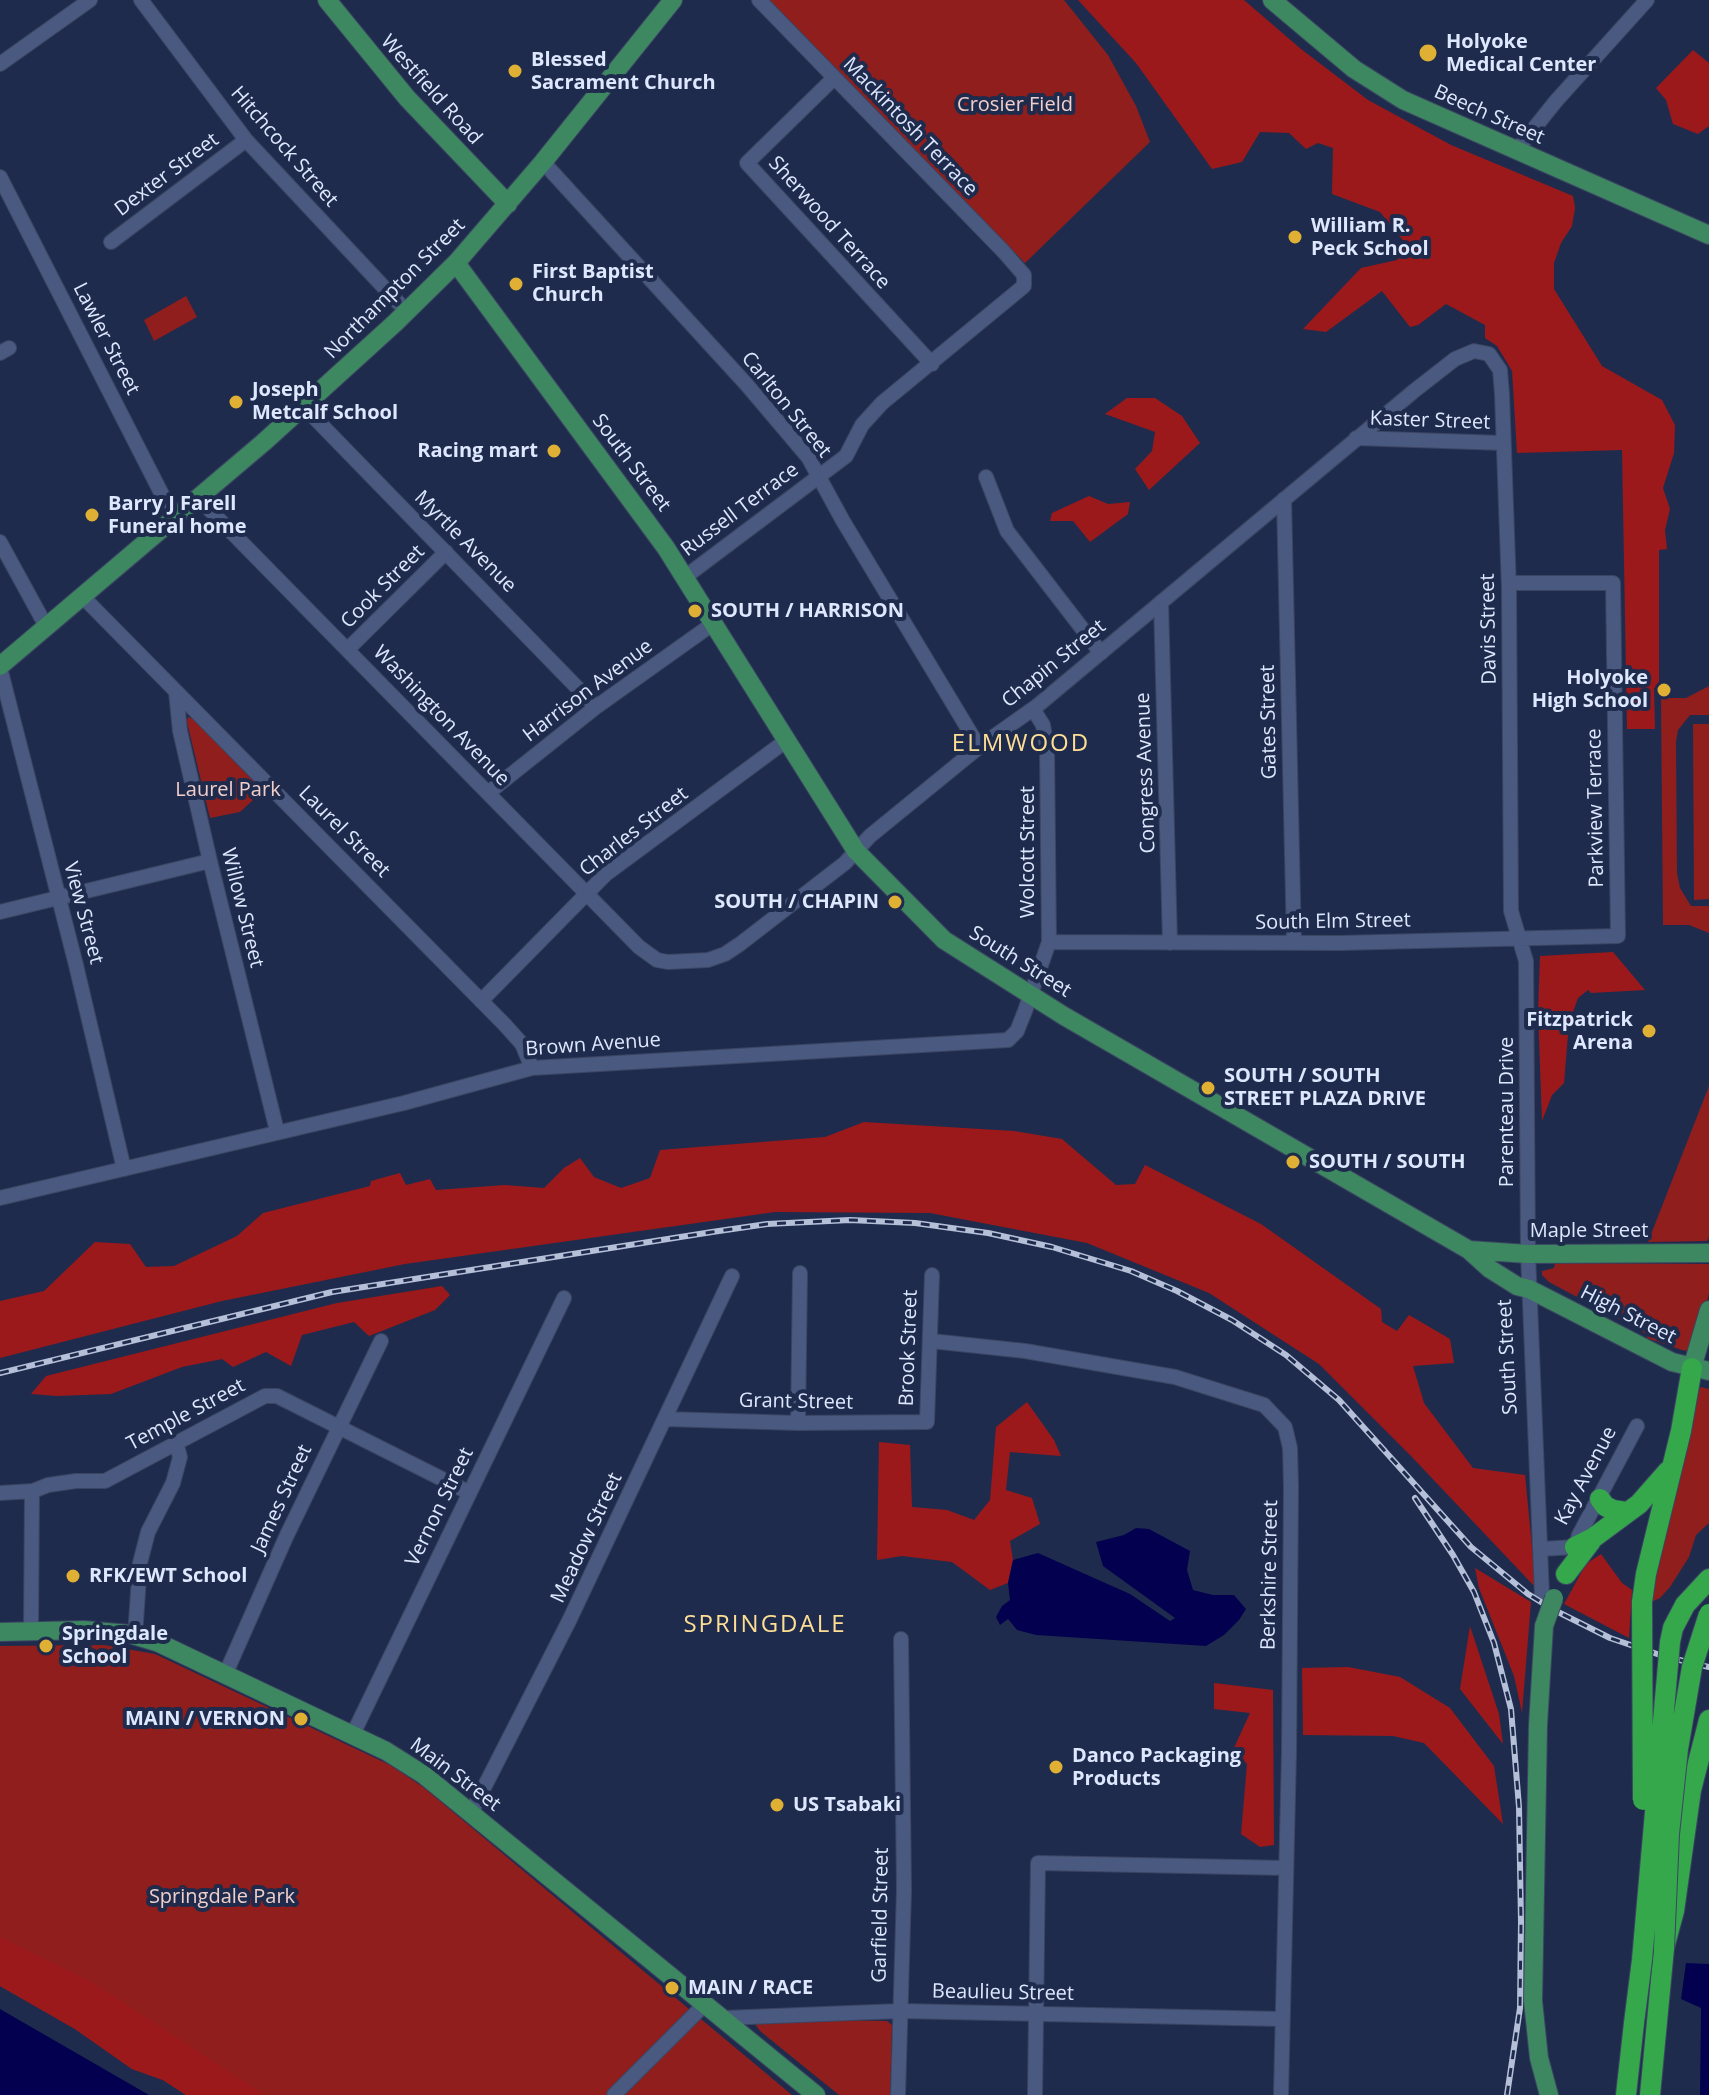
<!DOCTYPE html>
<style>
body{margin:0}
canvas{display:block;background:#1e2b4d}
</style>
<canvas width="1709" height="2095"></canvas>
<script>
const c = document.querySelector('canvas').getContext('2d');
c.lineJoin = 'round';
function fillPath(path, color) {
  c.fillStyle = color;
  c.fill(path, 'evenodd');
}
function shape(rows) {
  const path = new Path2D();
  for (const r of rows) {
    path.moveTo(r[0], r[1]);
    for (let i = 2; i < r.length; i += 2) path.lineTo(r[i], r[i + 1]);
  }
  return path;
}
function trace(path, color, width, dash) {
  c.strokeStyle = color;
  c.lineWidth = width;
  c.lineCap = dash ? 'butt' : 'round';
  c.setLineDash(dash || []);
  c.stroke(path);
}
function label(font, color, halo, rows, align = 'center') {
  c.font = font + ' "Open Sans",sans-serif';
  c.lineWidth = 8;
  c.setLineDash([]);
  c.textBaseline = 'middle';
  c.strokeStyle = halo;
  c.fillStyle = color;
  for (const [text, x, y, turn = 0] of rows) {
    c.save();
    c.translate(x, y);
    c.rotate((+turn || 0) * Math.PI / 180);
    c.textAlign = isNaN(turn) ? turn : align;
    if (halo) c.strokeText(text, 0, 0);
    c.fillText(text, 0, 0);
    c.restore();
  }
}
const green = shape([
 [766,0,1064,0,1108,55,1136,106,1150,142,1025,263],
 [186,296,197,317,154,341,144,320],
 [1709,686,1709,715,1690,715,1678,730,1676,742,1677,873,1680,888,1691,906,1709,906,1709,933,1689,925,1663,925,1661,698,1686,698],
 [188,717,195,720,263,791,240,812,210,818,187,722],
 [1693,724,1709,724,1709,899,1694,900],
 [1709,1086,1709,1237,1707,1241,1648,1242],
 [1555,1263,1709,1264,1709,1293,1694,1352,1682,1350,1647,1338,1648,1335,1549,1282,1542,1275,1542,1271,1554,1268],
 [1700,1387,1709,1389,1709,1523,1696,1535,1689,1557,1670,1587,1660,1598,1651,1602,1660,1552],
 [104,1645,155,1654,390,1765,423,1787,792,2095,186,2095,163,2080,132,2069,75,2029,0,1986,0,1646],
 [758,2019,887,2021,892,2025,890,2095,839,2095,760,2031,755,2024]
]);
const forest = shape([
 [1078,0,1244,0,1301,49,1368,100,1451,145,1573,196,1575,208,1572,226,1561,243,1554,263,1554,289,1602,366,1662,400,1675,425,1674,453,1663,488,1670,509,1665,530,1667,549,1659,550,1659,687,1654,688,1655,729,1627,729,1622,450,1517,453,1512,371,1497,346,1485,338,1485,325,1446,304,1418,325,1410,327,1382,291,1326,332,1303,329,1361,268,1397,260,1406,244,1380,212,1332,194,1333,148,1318,143,1306,149,1289,133,1260,132,1242,162,1212,169,1136,63],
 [1693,50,1709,63,1709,126,1698,134,1673,124,1666,100,1656,88],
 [1127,398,1155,398,1182,416,1200,443,1149,490,1135,469,1152,451,1155,432,1105,414],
 [1089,496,1108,504,1130,502,1128,514,1090,542,1073,521,1050,521,1052,513],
 [1613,952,1645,990,1591,993,1588,990,1578,998,1569,1023,1564,1083,1552,1095,1542,1121,1538,1012,1540,956],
 [864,1122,1014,1131,1062,1139,1116,1185,1135,1184,1145,1165,1261,1224,1381,1309,1382,1322,1397,1331,1409,1315,1450,1339,1454,1363,1413,1366,1424,1403,1473,1468,1525,1475,1536,1588,1411,1456,1319,1364,1209,1293,1087,1243,930,1213,775,1212,405,1264,222,1301,0,1358,0,1301,44,1291,95,1242,130,1244,146,1267,174,1266,237,1236,263,1213,370,1186,371,1181,400,1173,406,1185,430,1179,436,1190,505,1185,544,1188,564,1168,580,1158,594,1177,621,1188,650,1178,660,1150,825,1137],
 [442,1286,450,1295,435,1310,369,1336,354,1322,302,1335,291,1366,266,1352,233,1367,222,1359,182,1367,111,1394,57,1396,31,1394,46,1376,337,1303],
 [1027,1402,1054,1440,1061,1456,1010,1452,1006,1490,1032,1498,1040,1524,1010,1541,1013,1560,1008,1583,990,1590,952,1562,902,1556,877,1560,879,1442,910,1445,912,1507,947,1510,974,1520,990,1500,996,1427],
 [1601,1554,1622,1583,1632,1590,1629,1638,1564,1604,1586,1564],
 [1475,1568,1531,1602,1522,1713,1514,1676,1479,1588],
 [1470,1626,1499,1714,1503,1744,1460,1689],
 [1348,1667,1400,1677,1450,1708,1494,1766,1503,1824,1424,1743,1393,1736,1303,1735,1302,1668],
 [1214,1683,1273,1690,1274,1845,1260,1847,1241,1834,1247,1764,1233,1750,1250,1713,1214,1709],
 [0,1937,95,1984,264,2095,186,2095,163,2080,132,2069,75,2029,0,1986]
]);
const water = shape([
 [1136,1528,1149,1529,1190,1551,1187,1570,1193,1590,1213,1595,1234,1595,1246,1609,1239,1620,1224,1635,1206,1646,1036,1635,1017,1630,1008,1619,1000,1625,996,1617,1002,1606,1010,1600,1008,1583,1013,1560,1038,1553,1130,1594,1170,1621,1175,1618,1103,1566,1096,1542,1124,1535],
 [1686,1963,1709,1964,1709,2095,1700,2095,1701,2008,1681,1999],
 [0,2009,149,2095,0,2095]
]);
const minor = shape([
 [141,0,246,140,407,312],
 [0,64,90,0],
 [834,78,747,163,932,364],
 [1516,151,1556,101,1647,0],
 [543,162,747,385,808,457,843,521,979,747],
 [0,177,175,520],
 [111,242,246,140],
 [0,353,9,348],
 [304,407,596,707],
 [1356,438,1503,443],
 [986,477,1007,531,1101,653],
 [199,499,639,947,657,960,668,962,708,960,725,954,740,944,845,863,870,836,979,747,1037,706,1414,391,1455,359,1474,351,1489,354,1500,370,1502,394,1509,589,1511,911,1526,961,1528,1254,1542,1596],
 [1284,499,1294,943],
 [0,542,47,628],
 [685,577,846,456,862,425,882,403,1024,286,1024,275,1004,252,759,0],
 [83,597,505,1025,522,1044,532,1068],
 [1161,602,1170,943],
 [348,649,446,552],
 [0,668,76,965,124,1169],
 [176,692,180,731,210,861,277,1131],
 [488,793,596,707,714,623],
 [0,912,210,861],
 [1049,942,1340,943,1618,936,1613,583,1509,583],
 [481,1001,606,874,787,740],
 [0,1198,404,1103,532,1068,1008,1040,1017,1031,1025,1011,1049,942,1047,748,1043,725,1033,709],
 [931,1341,1025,1351,1175,1377,1264,1405,1285,1427,1290,1448,1291,1487,1289,1752,1281,2095],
 [665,1419,798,1423,927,1422,932,1275],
 [798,1423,800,1273],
 [0,1493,33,1491,48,1485,76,1481,105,1481,265,1396,277,1396,468,1492],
 [1541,1549,1575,1547],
 [1574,1551,1579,1535,1637,1426],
 [31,1631,32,1491],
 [135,1636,140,1563,148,1532,173,1483,180,1457,176,1442],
 [225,1675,286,1537,381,1341],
 [353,1734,564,1298],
 [471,1813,569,1621,732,1276],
 [724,2018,900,2011,1282,2019],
 [614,2095,706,2003],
 [898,2095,904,1890,901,1639],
 [1035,2095,1038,1863,1286,1868]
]);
const major = shape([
 [327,0,407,98,508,204],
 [1272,0,1354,69,1403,100,1709,235],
 [456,263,666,548,856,851,944,940,1064,1016,1469,1250,1490,1269,1517,1286,1529,1289,1672,1362,1709,1371],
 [0,666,264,442,395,323,456,263,543,162,673,0],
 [1469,1250,1528,1254,1709,1253],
 [1692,1368,1709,1310],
 [1544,1626,1538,1725,1533,2001,1539,2058,1549,2095],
 [0,1632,84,1630,129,1634,159,1643,386,1751,424,1775,816,2095]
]);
const highway = shape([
 [1600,1499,1605,1506,1613,1510,1626,1512],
 [1575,1547,1593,1538,1639,1504,1668,1471],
 [1566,1574,1591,1541],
 [1642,1602,1646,1574,1681,1431,1692,1368],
 [1685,1605,1709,1579],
 [1626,2095,1634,2023],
 [1650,2095,1664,1948,1674,1911,1691,1790,1709,1720]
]);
const rail = shape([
 [0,1373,332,1292,712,1232,767,1224,850,1220,915,1223,988,1233,1052,1247,1131,1271,1177,1291,1232,1320,1286,1355,1339,1400,1471,1547,1528,1594,1554,1610,1610,1638,1663,1656,1709,1667],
 [1415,1498,1453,1555,1474,1592,1494,1643,1511,1709,1519,1807,1521,1922,1520,2008,1507,2095]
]);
const majorBridge = shape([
 [1544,1626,1554,1598]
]);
const highwayBridge = shape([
 [1642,1602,1643,1800],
 [1664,1948,1669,1834,1678,1749,1692,1667,1709,1614],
 [1634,2023,1642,1960,1670,1642,1673,1628,1685,1605]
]);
const markers = [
 [1428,53,10,"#dfb034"],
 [515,71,8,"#dfb034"],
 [1295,237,8,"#dfb034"],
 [516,284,8,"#dfb034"],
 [236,402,8,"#dfb034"],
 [554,451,8,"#dfb034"],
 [92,515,8,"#dfb034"],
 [695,611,8,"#dfb034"],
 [1664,690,8,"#dfb034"],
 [895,902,8,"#dfb034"],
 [1649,1031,8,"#dfb034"],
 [1208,1088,8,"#dfb034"],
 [1293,1162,8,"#dfb034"],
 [73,1576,8,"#dfb034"],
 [46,1646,8,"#dfb034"],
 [301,1719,8,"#dfb034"],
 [1056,1767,8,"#dfb034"],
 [777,1805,8,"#dfb034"],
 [672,1988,8,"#dfb034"]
];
const poiNames = [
 ["Holyoke",1446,42],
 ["Medical Center",1446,65],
 ["Blessed",531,60],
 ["Sacrament Church",531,83],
 ["William R.",1311,226],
 ["Peck School",1311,249],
 ["First Baptist",532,272],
 ["Church",532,295],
 ["Joseph",252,390],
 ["Metcalf School",252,413],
 ["Racing mart",538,451,"right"],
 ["Barry J Farell",108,504],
 ["Funeral home",108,527],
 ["SOUTH / HARRISON",711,611],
 ["Holyoke",1648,678,"right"],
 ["High School",1648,701,"right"],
 ["SOUTH / CHAPIN",879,902,"right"],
 ["Fitzpatrick",1633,1020,"right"],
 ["Arena",1633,1043,"right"],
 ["SOUTH / SOUTH",1224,1076],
 ["STREET PLAZA DRIVE",1224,1099],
 ["SOUTH / SOUTH",1309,1162],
 ["RFK/EWT School",89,1576],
 ["Springdale",62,1634],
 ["School",62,1657],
 ["MAIN / VERNON",285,1719,"right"],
 ["Danco Packaging",1072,1756],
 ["Products",1072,1779],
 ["US Tsabaki",793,1805],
 ["MAIN / RACE",688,1988]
];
const streetNames = [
 ["Westfield Road",431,90,48],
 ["Beech Street",1489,115,24],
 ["Mackintosh Terrace",910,127,46],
 ["Hitchcock Street",284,147,49],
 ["Dexter Street",167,175,-37],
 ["Sherwood Terrace",829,223,48],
 ["Northampton Street",395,289,-45],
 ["Lawler Street",106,339,63],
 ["Carlton Street",786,405,51],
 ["Kaster Street",1430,421,2],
 ["South Street",631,463,53],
 ["Russell Terrace",740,510,-37],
 ["Myrtle Avenue",465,542,45],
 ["Cook Street",383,587,-45],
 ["Davis Street",1489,629,-91],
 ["Chapin Street",1054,664,-39],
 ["Harrison Avenue",588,691,-37],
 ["Washington Avenue",441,716,46],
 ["Gates Street",1269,722,-91],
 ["Congress Avenue",1146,773,-92],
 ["Parkview Terrace",1596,808,-91],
 ["Laurel Street",344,832,45],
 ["Charles Street",634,832,-38],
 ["Wolcott Street",1028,852,-90],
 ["Willow Street",242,908,76],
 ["View Street",83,913,75],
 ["South Elm Street",1333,922,-1],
 ["South Street",1020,962,32],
 ["Brown Avenue",593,1045,-4],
 ["Parenteau Drive",1507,1112,-90],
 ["Maple Street",1589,1231],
 ["High Street",1628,1315,27],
 ["Brook Street",909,1348,-88],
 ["South Street",1508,1357,-93],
 ["Grant Street",796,1402,1],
 ["Temple Street",186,1415,-28],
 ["Kay Avenue",1586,1476,-62],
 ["James Street",282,1499,-65],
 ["Vernon Street",440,1507,-64],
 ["Meadow Street",587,1538,-65],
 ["Berkshire Street",1270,1575,-89],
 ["Main Street",455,1775,37],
 ["Garfield Street",881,1915,-89],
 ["Beaulieu Street",1003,1993,1]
];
const parkNames = [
 ["Crosier Field",1015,105],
 ["Laurel Park",228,790],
 ["Springdale Park",222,1897]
];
const quarterNames = [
 ["ELMWOOD",1021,744],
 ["SPRINGDALE",765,1625]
];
fillPath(green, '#901e1c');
fillPath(forest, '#9b191a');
fillPath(water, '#03004f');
trace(minor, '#3b4562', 16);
trace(major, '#3b4562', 20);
trace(highway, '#3b4562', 22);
trace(minor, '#4a597f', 14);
trace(major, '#3d8860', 18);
trace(highway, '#35a84c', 20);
trace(rail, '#b5c0d8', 6);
trace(rail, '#1e2b4d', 3, [9]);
trace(majorBridge, '#3b4562', 20, []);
trace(highwayBridge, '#3b4562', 22, []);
trace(majorBridge, '#3d8860', 18);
trace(highwayBridge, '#35a84c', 20);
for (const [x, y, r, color] of markers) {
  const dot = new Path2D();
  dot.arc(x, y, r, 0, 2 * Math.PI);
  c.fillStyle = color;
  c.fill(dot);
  trace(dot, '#1e2b4d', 3);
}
label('bold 20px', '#dde7fd', '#1e2b4d', poiNames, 'left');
label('20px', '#dde7fd', '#1e2b4d', streetNames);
label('20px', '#f0cec9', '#1e2b4d', parkNames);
c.letterSpacing = '2px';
label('24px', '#fede93', '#1e2b4d', quarterNames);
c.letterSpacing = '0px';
</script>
